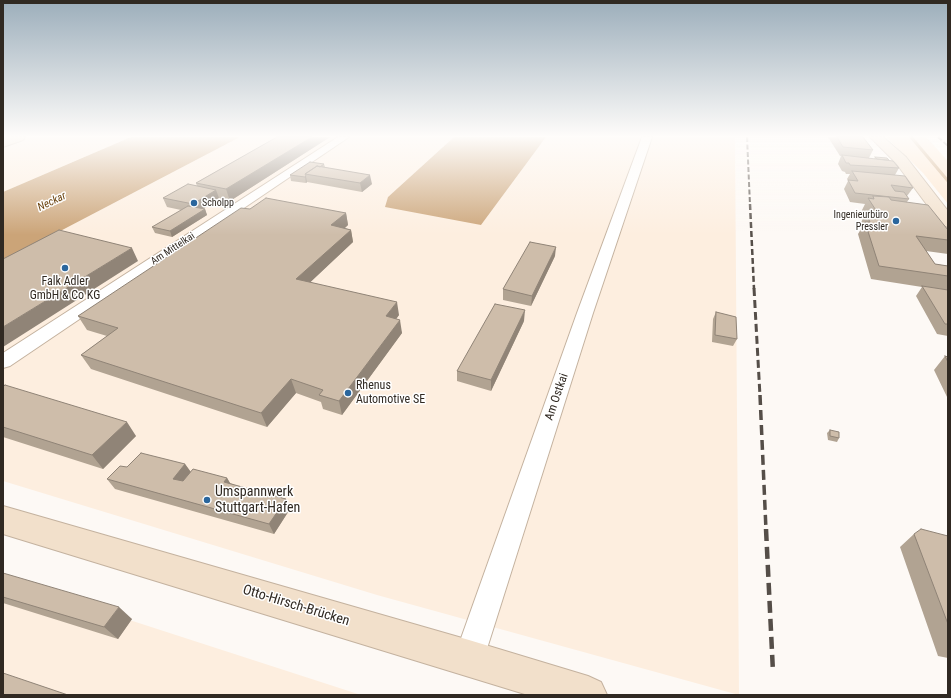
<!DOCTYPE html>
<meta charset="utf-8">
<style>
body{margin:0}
#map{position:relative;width:951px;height:698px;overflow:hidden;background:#fdf9f5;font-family:"Roboto Condensed",sans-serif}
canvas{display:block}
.frame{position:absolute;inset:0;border:4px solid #302922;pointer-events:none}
</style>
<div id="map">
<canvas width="951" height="698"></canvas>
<div class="frame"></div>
</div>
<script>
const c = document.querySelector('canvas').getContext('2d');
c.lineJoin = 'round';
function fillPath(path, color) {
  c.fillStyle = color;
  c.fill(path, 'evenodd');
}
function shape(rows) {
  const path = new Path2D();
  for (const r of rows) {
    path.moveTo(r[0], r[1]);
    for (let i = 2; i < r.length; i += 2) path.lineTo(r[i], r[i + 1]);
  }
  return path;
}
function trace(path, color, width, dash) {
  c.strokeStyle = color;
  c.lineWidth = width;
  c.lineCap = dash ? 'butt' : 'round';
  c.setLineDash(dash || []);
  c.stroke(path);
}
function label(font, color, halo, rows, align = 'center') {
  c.font = font + ' "Roboto Condensed",sans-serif';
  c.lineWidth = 3;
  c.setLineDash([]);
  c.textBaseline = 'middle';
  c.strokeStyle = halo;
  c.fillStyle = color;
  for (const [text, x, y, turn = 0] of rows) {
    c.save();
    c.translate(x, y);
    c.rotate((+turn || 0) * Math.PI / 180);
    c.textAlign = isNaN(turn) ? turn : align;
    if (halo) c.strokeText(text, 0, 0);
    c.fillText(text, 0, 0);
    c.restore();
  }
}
const built = shape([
 [30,137,131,137,3,192,3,147],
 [240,137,454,137,388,197,481,225,546,137,735,137,739,695,377,595,3,481,3,261],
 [3,579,361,695,3,695]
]);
const green = shape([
 [886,137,926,137,948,161,948,204,923,173]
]);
const water = shape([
 [131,137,240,137,3,261,3,192],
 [454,137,546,137,481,225,385,207,388,197]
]);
const stream = shape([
 [911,137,948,181]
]);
const street = shape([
 [338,137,349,137,10,366,3,368,3,353,338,137],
 [642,137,652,137,593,313,484,658,480,669,469,673,458,669,454,658,577,313,642,137]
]);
const secondary = shape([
 [8,137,25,137,23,140,3,147,3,139,8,137],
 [870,137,883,137,906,157,948,211,948,227,942,225,896,163,870,137],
 [3,506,469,640,588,676,601,682,607,695,528,695,3,534,3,506]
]);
const railFar4 = shape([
 [747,137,750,205],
 [938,137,948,146]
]);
const railFar3 = shape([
 [750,204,754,289]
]);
const railFar2 = shape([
 [754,288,760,396]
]);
const railFar1 = shape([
 [760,395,766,530]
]);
const rail = shape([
 [766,529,773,672]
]);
const wall = shape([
 [277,137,330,137,230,201,219,198,203,209,205,209,207,215,172,237,155,233,152,227,181,210,167,207,163,198,197,186,196,183],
 [828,137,863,137,873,150,869,158,874,159,875,157,889,160,899,168,895,175,913,188,907,196,909,199,907,202,948,230,948,254,926,251,935,264,948,266,948,336,937,334,916,296,922,287,871,279,858,234,861,229,859,226,865,215,862,210,865,204,850,202,844,189,848,181,847,179,850,174,846,174,845,172,842,171,838,164,841,156,840,156],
 [324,164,325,167,372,184,362,192,307,182,306,183,291,181,290,175],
 [250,209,346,213,348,225,345,228,351,230,353,242,310,282,399,315,396,319,402,333,342,415,323,409,321,402,296,393,267,427,91,369,81,355,107,336,87,330,78,316],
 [555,256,531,306,503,300,503,289],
 [716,312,737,339,733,346,712,342,713,319],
 [524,321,491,391,457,381,457,371],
 [945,356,948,357,948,399,934,370],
 [3,387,136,436,103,469,3,437],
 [830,430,839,438,837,442,828,440,827,433],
 [185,464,191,472,227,478,230,483,290,509,274,534,115,489,107,479],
 [914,534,948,536,948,658,938,656,900,547],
 [3,573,132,619,118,639,3,603]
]);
const shadedWall = shape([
 [312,137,330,137,230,201,226,189],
 [370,175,372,184,362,192,360,183],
 [306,176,307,182,306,183,305,177],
 [216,190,219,198,197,213,193,204],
 [205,209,207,215,172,237,170,231],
 [346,213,348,225,333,238,331,225],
 [351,230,353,242,300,292,296,279],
 [556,247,555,256,531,306,532,296],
 [132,248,138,261,3,347,3,327],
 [397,302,399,315,388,330,386,316],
 [525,310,524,321,491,391,491,380],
 [400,320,402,333,342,415,339,401],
 [291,379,296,393,267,427,261,413],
 [127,422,136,436,103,469,92,455],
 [185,464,192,474,180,489,173,479],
 [227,478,233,488,224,482],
 [286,499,290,509,274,534,269,524],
 [119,607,132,619,118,639,104,627]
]);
const building = shape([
 [277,137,312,137,226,189,196,183,277,137],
 [837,137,863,137,873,150,843,147,837,137],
 [842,155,893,161,899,168,850,165,849,163,846,163,842,155],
 [875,157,887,158,889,160,877,159,875,157],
 [310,162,324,164,320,167,317,166,305,174,306,176,305,177,290,175,310,162],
 [317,166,370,175,360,183,305,174,317,166],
 [852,171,905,176,913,188,891,185,895,191,904,192,909,199,855,193,848,180,858,181,852,171],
 [188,184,216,190,193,204,163,198,188,184],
 [873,196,889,197,891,200,928,205,948,230,948,240,916,236,935,264,948,266,948,276,879,266,865,222,870,222,866,214,879,215,868,198,874,199,873,196],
 [266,198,346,213,331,225,351,230,296,279,397,302,386,316,400,320,339,401,319,395,323,390,291,379,261,413,81,355,118,328,78,316,241,208,250,209,266,198],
 [188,206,205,209,170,231,152,227,188,206],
 [59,230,132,248,3,327,3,259,59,230],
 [530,242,556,247,532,296,503,289,530,242],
 [922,286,948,290,948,324,945,324,922,286],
 [495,304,525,310,491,380,457,371,495,304],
 [716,312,736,317,737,339,715,335,716,312],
 [945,356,948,357,948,362,945,356],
 [5,385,127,422,92,455,3,427,3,387,5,385],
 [830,430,839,432,839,438,830,436,830,430],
 [141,453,185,464,173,479,183,481,193,469,227,478,224,482,286,499,269,524,107,479,120,466,127,467,141,453],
 [921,529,948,536,948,624,914,534,921,529],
 [3,573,119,607,104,627,3,597,3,573],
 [3,673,68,695,3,695,3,673]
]);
const markers = [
 [194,203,4,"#2a669d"],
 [896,221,4,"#2a669d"],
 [65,268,4,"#2a669d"],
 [348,393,4,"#2a669d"],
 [207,500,4,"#2a669d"]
];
const farPoinames = [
 ["Scholpp",202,203],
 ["Ingenieurbüro",888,215,"right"],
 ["Pressler",888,227,"right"]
];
const farStreetnames = [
 ["Am Mittelkai",173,249,-33]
];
const farWaternames = [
 ["Neckar",52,202,-26]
];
const poiNames = [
 ["Falk Adler",65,282],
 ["GmbH & Co KG",65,296],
 ["Rhenus",356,386,"left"],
 ["Automotive SE",356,400,"left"]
];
const streetNames = [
 ["Am Ostkai",557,397,-71]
];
const nearPoinames = [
 ["Umspannwerk",215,492],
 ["Stuttgart-Hafen",215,508]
];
const nearStreetnames = [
 ["Otto-Hirsch-Brücken",296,606,17]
];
fillPath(built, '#fdeedf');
fillPath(green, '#fee6cd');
fillPath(water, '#cba478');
trace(stream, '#cba478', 3);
trace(street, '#c4b29f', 2);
trace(secondary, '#c4b29f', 2);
fillPath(street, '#fff');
fillPath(secondary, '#f2e0cb');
trace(railFar4, '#554e48', 2, [5, 2.5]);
trace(railFar3, '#554e48', 2.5, [6, 3]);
trace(railFar2, '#554e48', 3, [8, 4]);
trace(railFar1, '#554e48', 3.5, [10, 5]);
trace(rail, '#554e48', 4.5, [12, 6]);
fillPath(wall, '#b1a392');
fillPath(shadedWall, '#908477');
fillPath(building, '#cebdaa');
trace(building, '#908477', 1);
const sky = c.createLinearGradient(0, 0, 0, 235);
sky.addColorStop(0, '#9caebb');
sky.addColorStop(0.58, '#fefcfa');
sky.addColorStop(1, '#fefcfa00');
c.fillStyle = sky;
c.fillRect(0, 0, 951, 235);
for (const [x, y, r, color] of markers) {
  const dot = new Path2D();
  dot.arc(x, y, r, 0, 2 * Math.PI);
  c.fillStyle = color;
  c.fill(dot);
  trace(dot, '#fff', 1.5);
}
label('10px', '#302922', '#fff', farPoinames, 'left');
label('10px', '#302922', '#fff', farStreetnames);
label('italic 11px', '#6c4511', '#fff', farWaternames);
label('12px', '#302922', '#fff', poiNames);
label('12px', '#302922', '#fff', streetNames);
label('14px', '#302922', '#fff', nearPoinames, 'left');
label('14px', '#302922', '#fff', nearStreetnames);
</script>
